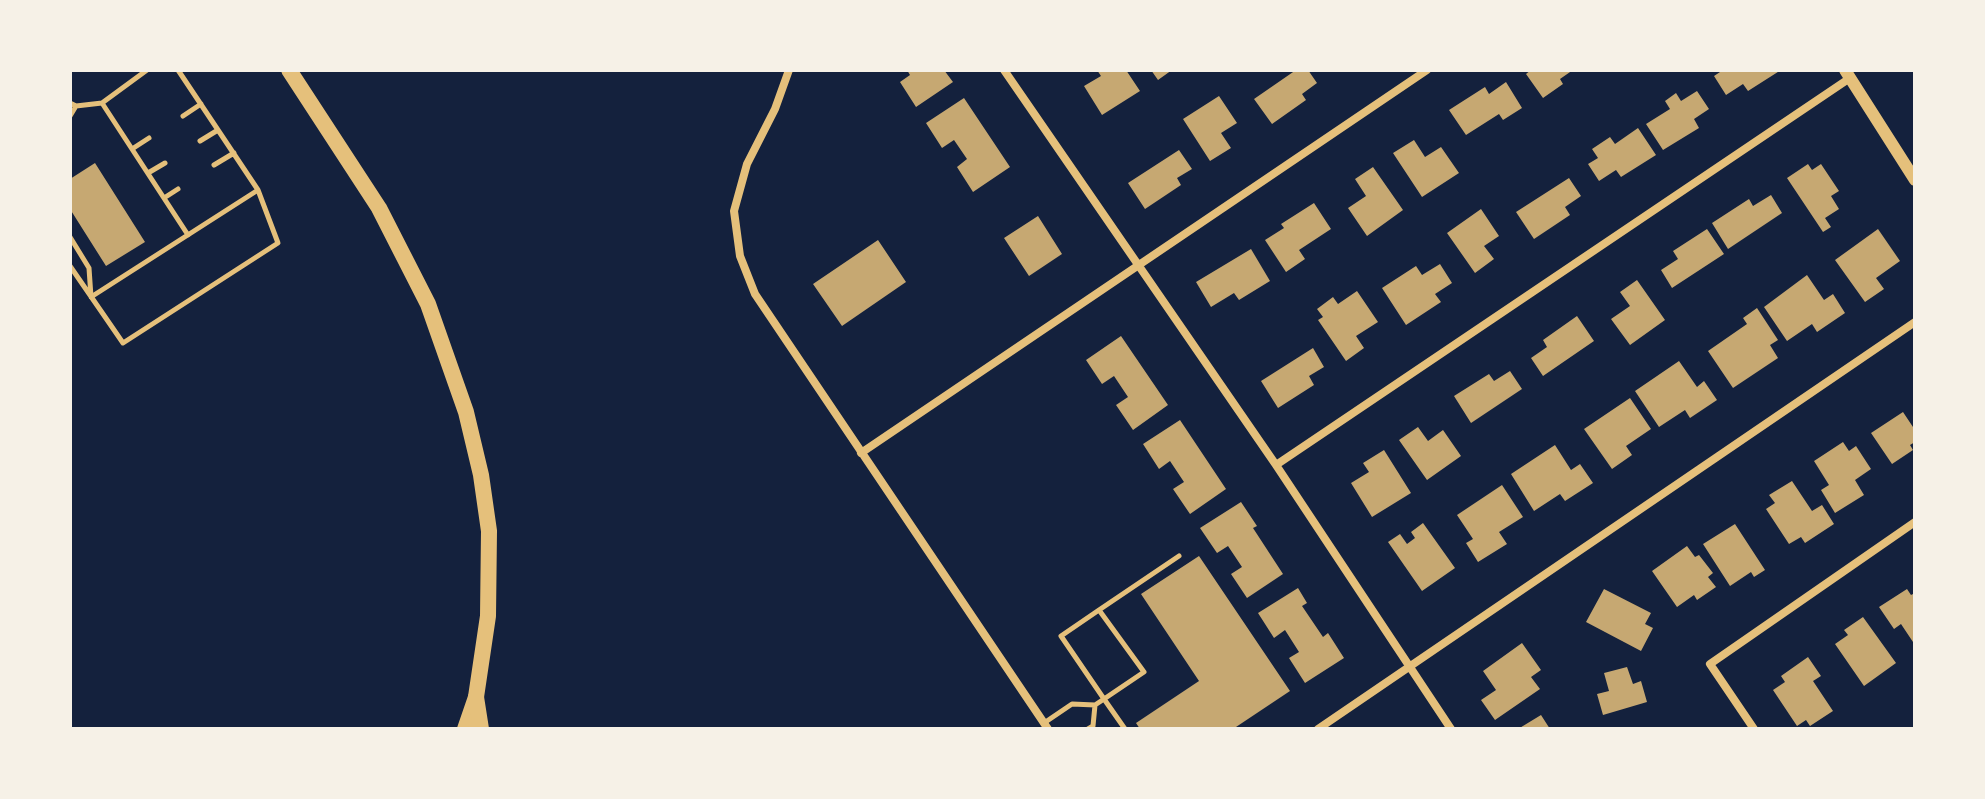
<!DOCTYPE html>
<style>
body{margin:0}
#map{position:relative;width:1985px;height:799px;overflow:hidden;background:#14213d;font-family:"PT Sans Narrow",sans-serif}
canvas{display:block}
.frame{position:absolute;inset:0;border:72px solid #f6f1e7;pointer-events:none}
</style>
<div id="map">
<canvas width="1985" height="799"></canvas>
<div class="frame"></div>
</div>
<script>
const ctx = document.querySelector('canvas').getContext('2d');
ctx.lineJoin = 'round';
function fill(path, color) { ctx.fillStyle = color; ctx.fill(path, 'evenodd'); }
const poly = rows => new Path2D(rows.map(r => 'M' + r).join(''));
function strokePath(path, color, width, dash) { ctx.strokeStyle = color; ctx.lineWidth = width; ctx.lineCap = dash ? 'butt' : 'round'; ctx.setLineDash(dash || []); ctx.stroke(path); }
const building = poly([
 [907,70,944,70,953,82,916,107,900,82,910,75],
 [1097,70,1126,70,1140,91,1102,115,1084,86,1101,76],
 [1151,70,1172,70,1158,80],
 [1296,70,1308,70,1317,83,1302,94,1306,100,1272,124,1254,99],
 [1531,70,1573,70,1560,79,1563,84,1543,98,1526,74],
 [1723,70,1781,70,1748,91,1743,84,1726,95,1714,76],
 [1506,82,1522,108,1503,120,1499,114,1466,135,1449,110,1485,87,1489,94],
 [1697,91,1709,109,1694,119,1699,128,1663,150,1646,124,1670,109,1665,101,1676,93,1681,101],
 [1219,96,1237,123,1221,133,1231,148,1210,161,1183,119],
 [964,98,1010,167,973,192,957,167,967,159,954,140,942,148,926,123],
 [1638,128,1656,155,1621,177,1616,170,1599,181,1588,164,1598,158,1592,149,1610,137,1615,144],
 [1414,140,1425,157,1441,147,1459,173,1422,197,1393,153],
 [1179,150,1192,169,1177,178,1181,185,1145,209,1128,183],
 [95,163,145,242,106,266,70,209,70,179],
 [1808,164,1812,170,1821,164,1839,191,1831,196,1839,209,1825,218,1831,227,1823,232,1787,178],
 [1373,167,1403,210,1367,236,1348,208,1366,196,1355,179],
 [1569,178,1581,196,1565,207,1570,215,1534,239,1516,212],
 [1771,195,1782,213,1728,249,1712,223,1749,199,1753,206],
 [1314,203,1331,229,1299,250,1305,259,1286,272,1265,240,1284,228,1281,224],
 [1481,209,1499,236,1484,246,1494,259,1475,273,1447,233],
 [1038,216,1062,254,1029,276,1004,238],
 [1707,229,1724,254,1672,288,1661,270,1678,259,1673,251],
 [1878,229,1900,261,1876,278,1884,289,1865,302,1835,260],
 [878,240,906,282,842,326,813,284],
 [1251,249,1270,281,1239,300,1234,293,1211,307,1196,282],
 [1440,264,1452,283,1435,294,1441,302,1406,325,1382,288,1416,266,1422,275],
 [1807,275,1824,300,1833,294,1845,313,1817,332,1812,324,1787,341,1764,307],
 [1637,280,1665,320,1630,345,1611,319,1630,306,1620,292],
 [1357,291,1378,322,1356,336,1364,348,1346,361,1318,320,1323,317,1317,309,1333,297,1338,304],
 [1757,308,1778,340,1770,345,1778,358,1733,388,1708,351,1747,324,1743,318],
 [1577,316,1594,341,1543,376,1531,358,1547,347,1543,340],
 [1121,336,1168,405,1133,430,1116,405,1128,397,1114,376,1102,384,1086,360],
 [1313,348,1324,367,1309,376,1314,385,1278,408,1261,381],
 [1679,361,1697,387,1704,381,1717,400,1690,418,1685,410,1659,427,1635,391],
 [1510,371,1522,389,1471,423,1454,396,1489,374,1494,381],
 [1630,398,1651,429,1626,446,1632,455,1612,469,1584,429],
 [1903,412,1915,430,1915,442,1910,445,1913,450,1892,464,1871,433],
 [1180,420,1226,489,1190,514,1173,489,1184,482,1170,461,1159,469,1143,444],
 [1418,427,1428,441,1443,430,1461,456,1427,480,1399,440],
 [1843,442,1849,451,1856,446,1871,469,1855,480,1864,495,1835,513,1821,490,1829,485,1814,461],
 [1555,445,1571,470,1580,464,1593,483,1565,501,1560,494,1534,511,1511,474],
 [1384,450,1411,493,1372,517,1351,483,1369,472,1363,463],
 [1792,481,1812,511,1822,505,1834,524,1805,543,1801,537,1789,544,1766,509,1775,503,1769,495],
 [1502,485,1523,517,1499,532,1507,544,1478,562,1466,543,1473,539,1457,515],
 [1241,502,1257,526,1253,528,1283,574,1247,598,1231,574,1242,567,1228,546,1217,553,1200,528],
 [1423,523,1455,568,1422,591,1388,542,1400,534,1407,544,1415,538,1411,532],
 [1735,524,1765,570,1754,577,1751,572,1730,586,1703,544],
 [1687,546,1695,557,1699,555,1713,573,1708,577,1716,587,1697,600,1694,595,1677,607,1652,571],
 [1199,556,1290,691,1233,729,1140,729,1136,723,1199,681,1141,594],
 [1298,588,1307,603,1302,606,1323,637,1328,633,1344,658,1305,683,1289,658,1299,652,1285,630,1274,638,1258,613],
 [1604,589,1651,613,1645,624,1653,628,1641,651,1586,622],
 [1907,589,1911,595,1915,593,1915,645,1901,624,1894,629,1879,607],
 [1863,617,1896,663,1864,686,1835,644,1848,635,1844,630],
 [1522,643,1541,670,1531,677,1540,689,1495,720,1481,700,1496,690,1483,671],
 [1808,657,1821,676,1813,681,1833,711,1810,726,1806,720,1797,726,1773,690,1785,682,1781,676],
 [1627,667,1633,684,1641,681,1647,702,1603,715,1597,694,1609,691,1604,673],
 [1541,715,1550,729,1518,729]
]);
const service = poly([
 [70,103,76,106,102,103,147,70],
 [102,103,188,235],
 [70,116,76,106],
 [183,116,201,104],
 [200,141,218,130],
 [132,149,149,138],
 [214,165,234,153],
 [148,173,165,163],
 [164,198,178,189],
 [70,237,89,268,91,297,258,190],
 [70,266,123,343,278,243,258,190,178,70],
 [1099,610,1179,556],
 [1095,705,1104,699,1144,672,1099,610,1061,636,1104,699,1125,729],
 [1044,723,1072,704,1095,705,1093,726,1088,729]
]);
const minor = poly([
 [789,70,775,109,747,164,734,211,740,256,755,294,1048,729],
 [1004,70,1276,465,1451,729],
 [861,453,1427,70],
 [1276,465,1850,78],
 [1318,729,1915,322],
 [1754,729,1710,664,1915,522]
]);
const tertiary = poly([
 [1845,70,1915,180]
]);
const primary = poly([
 [289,70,379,208,428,304,466,412,481,475,489,531,488,616,476,697,465,729]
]);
const trunk = poly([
 [476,697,481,729]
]);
fill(building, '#c6a872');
strokePath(service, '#e5c07b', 5);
strokePath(minor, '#e5c07b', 8);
strokePath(tertiary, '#e5c07b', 12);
strokePath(primary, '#e5c07b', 16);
strokePath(trunk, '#e5c07b', 16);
</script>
